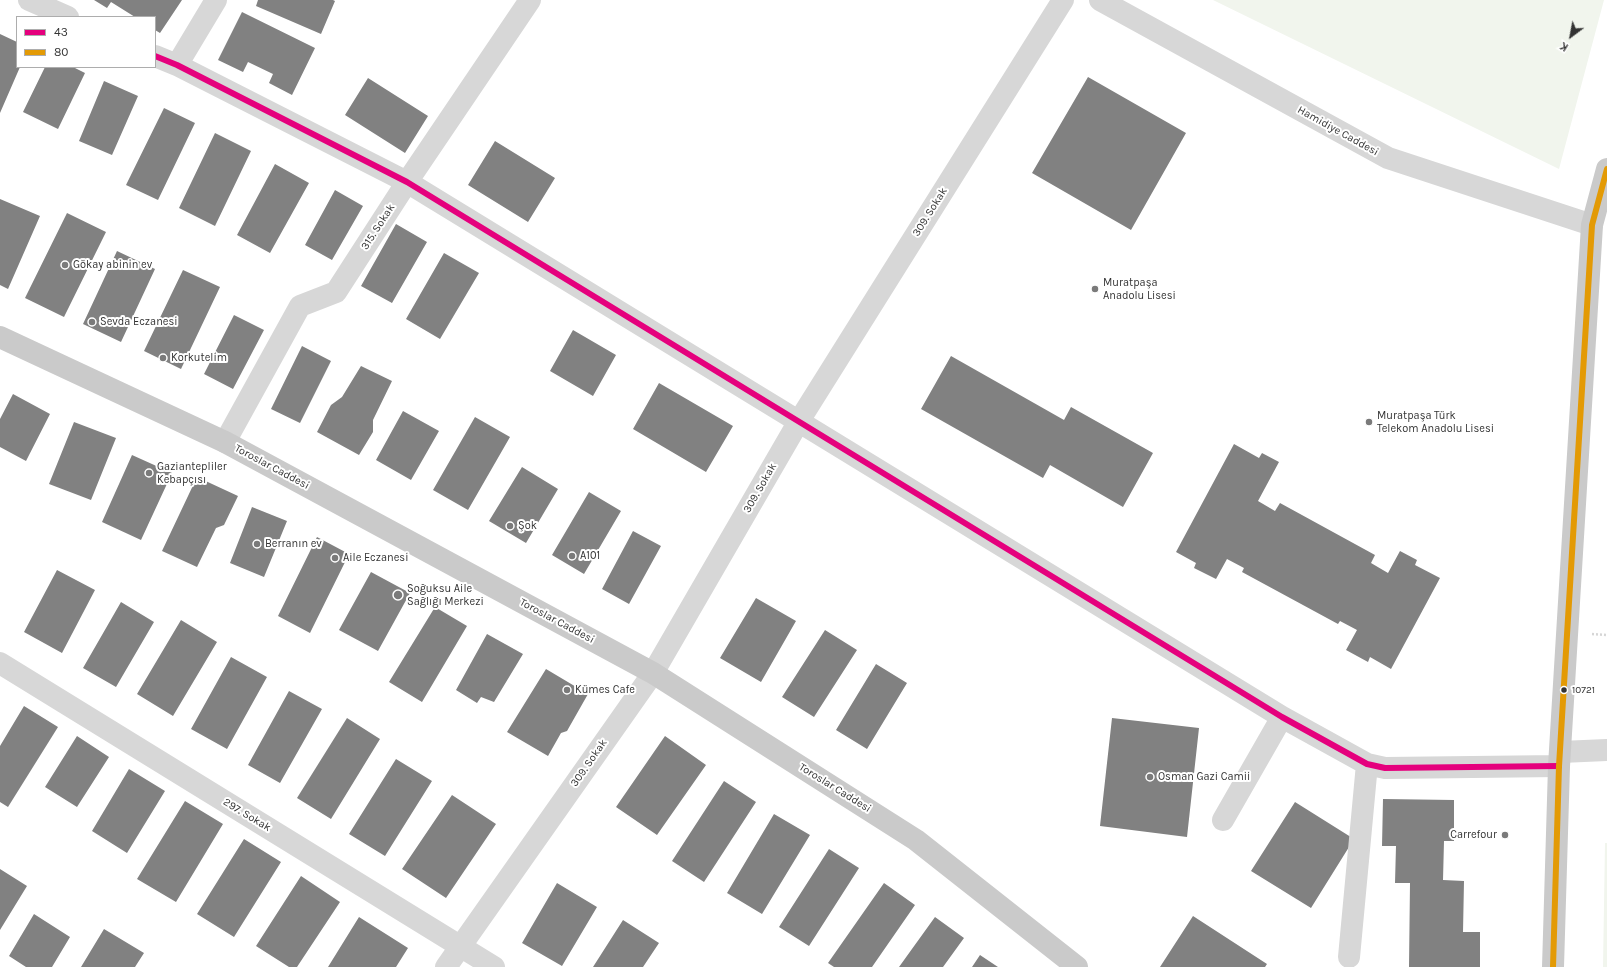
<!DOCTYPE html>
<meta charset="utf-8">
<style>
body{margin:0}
#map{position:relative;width:1607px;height:967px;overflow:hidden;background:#fff;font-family:Karla,sans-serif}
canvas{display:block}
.legend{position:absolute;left:16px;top:16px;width:140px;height:52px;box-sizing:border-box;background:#fff;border:1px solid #adadad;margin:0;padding:5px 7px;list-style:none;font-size:12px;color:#333}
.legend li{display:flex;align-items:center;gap:8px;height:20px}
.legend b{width:20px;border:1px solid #adadad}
.north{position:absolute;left:1551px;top:16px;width:40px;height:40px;-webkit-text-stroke:3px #fff;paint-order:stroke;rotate:212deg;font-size:11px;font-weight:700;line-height:16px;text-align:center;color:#333}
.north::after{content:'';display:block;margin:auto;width:14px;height:18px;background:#333;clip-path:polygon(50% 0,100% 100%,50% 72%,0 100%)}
</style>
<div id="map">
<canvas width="1607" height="967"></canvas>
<ul class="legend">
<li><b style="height:5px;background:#e5007d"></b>43</li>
<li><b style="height:5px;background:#e39a05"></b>80</li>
</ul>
<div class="north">K</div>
</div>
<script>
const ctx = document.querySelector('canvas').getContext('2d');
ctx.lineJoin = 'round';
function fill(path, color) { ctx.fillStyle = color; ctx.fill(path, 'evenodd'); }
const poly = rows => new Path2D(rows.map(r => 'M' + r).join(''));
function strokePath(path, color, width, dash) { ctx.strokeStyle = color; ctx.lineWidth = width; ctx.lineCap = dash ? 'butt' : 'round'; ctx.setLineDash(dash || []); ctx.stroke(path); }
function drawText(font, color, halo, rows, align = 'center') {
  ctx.font = font + ' Karla,sans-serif'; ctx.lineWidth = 4; ctx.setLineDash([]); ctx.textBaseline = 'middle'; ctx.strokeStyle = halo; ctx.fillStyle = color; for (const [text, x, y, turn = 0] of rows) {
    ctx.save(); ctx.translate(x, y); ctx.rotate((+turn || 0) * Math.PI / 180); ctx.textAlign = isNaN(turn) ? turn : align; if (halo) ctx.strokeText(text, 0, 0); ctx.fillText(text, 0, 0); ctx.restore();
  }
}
const green = poly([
 [1213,0,1604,0,1559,169],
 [1605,843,1607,843,1607,967,1603,967]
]);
const building = poly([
 [94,0,182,0,160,33,155,30,155,17,135,17,111,2,107,8],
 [258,0,333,0,335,1,321,34,256,6],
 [242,12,315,48,292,95,269,83,273,74,248,62,243,72,218,60],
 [0,34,17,42,17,67,20,67,0,113],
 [45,67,73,67,85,73,58,129,23,112],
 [1088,77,1186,133,1131,230,1032,173],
 [368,78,428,116,405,153,345,115],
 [104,81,138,96,112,155,79,141],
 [164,108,195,123,158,200,126,185],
 [215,133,251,151,215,226,179,208],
 [495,141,555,178,528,222,468,185],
 [275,164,309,183,270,253,237,235],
 [335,190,363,206,332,260,305,245],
 [0,199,40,216,8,289,0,285],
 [67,213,106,232,64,317,25,298],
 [396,224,427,242,392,303,361,286],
 [117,251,155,269,121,342,83,324],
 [444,253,479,273,440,339,406,319],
 [183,270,220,287,181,369,144,351],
 [234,315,264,330,233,389,204,374],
 [573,330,616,355,593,396,550,371],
 [302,346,331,361,300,423,271,409],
 [951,356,1064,420,1071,407,1153,453,1123,507,1050,465,1043,478,921,409],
 [361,366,392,381,373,420,373,432,359,455,317,432,331,405,342,397],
 [659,383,733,426,706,472,633,429],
 [13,394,50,414,26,461,0,447,0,419],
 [403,411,439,431,411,480,376,460],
 [475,417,510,437,468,510,433,490],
 [74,422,116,438,91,500,49,484],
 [1234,444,1259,458,1262,453,1279,462,1258,501,1275,511,1280,503,1375,555,1371,563,1388,573,1400,551,1417,560,1415,565,1440,578,1391,669,1370,657,1368,662,1346,650,1357,630,1340,621,1338,624,1242,572,1244,568,1227,559,1216,579,1194,568,1196,563,1176,552],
 [132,455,172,473,141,540,102,522],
 [522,467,558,489,526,543,489,521],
 [197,477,238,496,224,525,216,528,197,567,162,551],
 [589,492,621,511,584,574,552,555],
 [252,507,287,521,264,577,230,563],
 [633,531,661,546,629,604,602,589],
 [317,537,349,554,310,633,278,616],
 [57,570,95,590,62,653,24,632],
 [371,572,410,593,378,651,339,630],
 [756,598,796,621,761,682,720,658],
 [121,602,154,622,116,687,83,668],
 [435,607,467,626,422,702,389,682],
 [181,620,217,642,173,716,137,694],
 [825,630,857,650,814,717,782,697],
 [487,634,523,654,494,702,481,697,477,703,456,690],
 [231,657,267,677,227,749,191,729],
 [876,664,907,683,867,749,836,730],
 [546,669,588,694,567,731,561,733,548,756,507,732],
 [289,691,322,709,280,783,248,765],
 [24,706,58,727,8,807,0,802,0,746],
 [347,718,380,739,331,819,297,798],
 [1112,718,1199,728,1187,837,1100,826],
 [77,736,109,757,77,807,45,787],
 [665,736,706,765,657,835,616,807],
 [396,759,432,781,385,856,349,834],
 [129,769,165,791,127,853,92,831],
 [724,781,756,802,704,882,672,861],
 [452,795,496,824,446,898,402,869],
 [1383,799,1454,800,1454,841,1444,841,1443,880,1464,881,1463,932,1480,932,1480,967,1409,967,1410,883,1395,883,1396,846,1382,846],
 [185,801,223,824,176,902,137,879],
 [1295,802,1354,839,1311,908,1251,871],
 [774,814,810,835,762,914,727,893],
 [244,839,281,862,234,937,197,914],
 [829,849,859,868,809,946,779,927],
 [0,869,27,886,0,930],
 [301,876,340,902,297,967,289,967,256,946],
 [557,883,597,907,562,966,522,943],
 [884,883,915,905,872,967,834,967,828,963],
 [34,914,70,937,52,967,26,967,9,956],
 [1193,916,1267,964,1265,967,1160,967],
 [359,917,408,948,396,967,328,967],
 [935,917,964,938,943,967,899,967],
 [623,920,659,943,643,967,593,967],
 [104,929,144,953,135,967,81,967],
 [980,955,998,967,972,967]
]);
const path = poly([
 [1592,634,1607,635]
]);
const minor = poly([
 [29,0,68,17],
 [1100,0,1388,158,1592,225],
 [155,56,177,65,407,182,1282,717,1367,764,1385,768,1559,766],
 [177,65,216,0],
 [225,442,300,306,336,292,407,182,530,0],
 [0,663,494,967],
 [1561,752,1607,750],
 [1223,820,1282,717],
 [1349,957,1367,764],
 [446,967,653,673,799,421,1063,0]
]);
const major = poly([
 [0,337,225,442,653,673,916,840,1077,967],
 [1553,967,1559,766,1592,225,1607,169]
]);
const bus1 = poly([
 [155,56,177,65,407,182,1282,717,1367,764,1385,768,1559,766]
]);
const bus2 = poly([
 [1553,967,1559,766,1592,225,1607,169]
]);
const markers = [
 [65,265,4,"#7a7a7a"],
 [1095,289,4,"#7a7a7a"],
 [92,322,4,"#7a7a7a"],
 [163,358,4,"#7a7a7a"],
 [1369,422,4,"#7a7a7a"],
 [149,473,4,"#7a7a7a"],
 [510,526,4,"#7a7a7a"],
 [257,544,4,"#7a7a7a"],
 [572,556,4,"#7a7a7a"],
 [335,558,4,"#7a7a7a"],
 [398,595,5,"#7a7a7a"],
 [567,690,4,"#7a7a7a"],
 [1564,690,3.5,"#333"],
 [1150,777,4,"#7a7a7a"],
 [1505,835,4,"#7a7a7a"]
];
const busNames = [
 ["10721",1572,690]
];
const streetNames = [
 ["Hamidiye Caddesi",1338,131,29],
 ["309. Sokak",930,212,-58],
 ["315. Sokak",378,227,-57],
 ["Toroslar Caddesi",272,467,28],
 ["309. Sokak",760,488,-60],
 ["Toroslar Caddesi",557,621,28],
 ["309. Sokak",589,763,-55],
 ["Toroslar Caddesi",835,788,32],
 ["297. Sokak",247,815,31]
];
const poiNames = [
 ["Gökay abinin ev",73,265],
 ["Muratpaşa",1103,283],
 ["Anadolu Lisesi",1103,296],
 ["Sevda Eczanesi",100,322],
 ["Korkutelim",171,358],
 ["Muratpaşa Türk",1377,416],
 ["Telekom Anadolu Lisesi",1377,429],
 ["Gaziantepliler",157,467],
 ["Kebapçısı",157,480],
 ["Şok",518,526],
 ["Berranın ev",265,544],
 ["A101",580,556],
 ["Aile Eczanesi",343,558],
 ["Soğuksu Aile",407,589],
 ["Sağlığı Merkezi",407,602],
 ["Kümes Cafe",575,690],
 ["Osman Gazi Camii",1158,777],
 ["Carrefour",1497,835,"right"]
];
fill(green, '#f1f5ed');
fill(building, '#818181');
strokePath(path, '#d6d6d6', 2.5, [2, 2]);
strokePath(minor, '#d7d7d7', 22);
strokePath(major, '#cacaca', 22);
strokePath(bus1, '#e5007d', 6);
strokePath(bus2, '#e39a05', 6);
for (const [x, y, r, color] of markers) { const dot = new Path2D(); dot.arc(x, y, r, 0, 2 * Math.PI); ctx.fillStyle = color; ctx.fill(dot); strokePath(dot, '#fff', 1.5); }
drawText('10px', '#333', '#fff', busNames, 'left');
drawText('11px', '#333', '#fff', streetNames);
drawText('11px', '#333', '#fff', poiNames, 'left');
</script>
